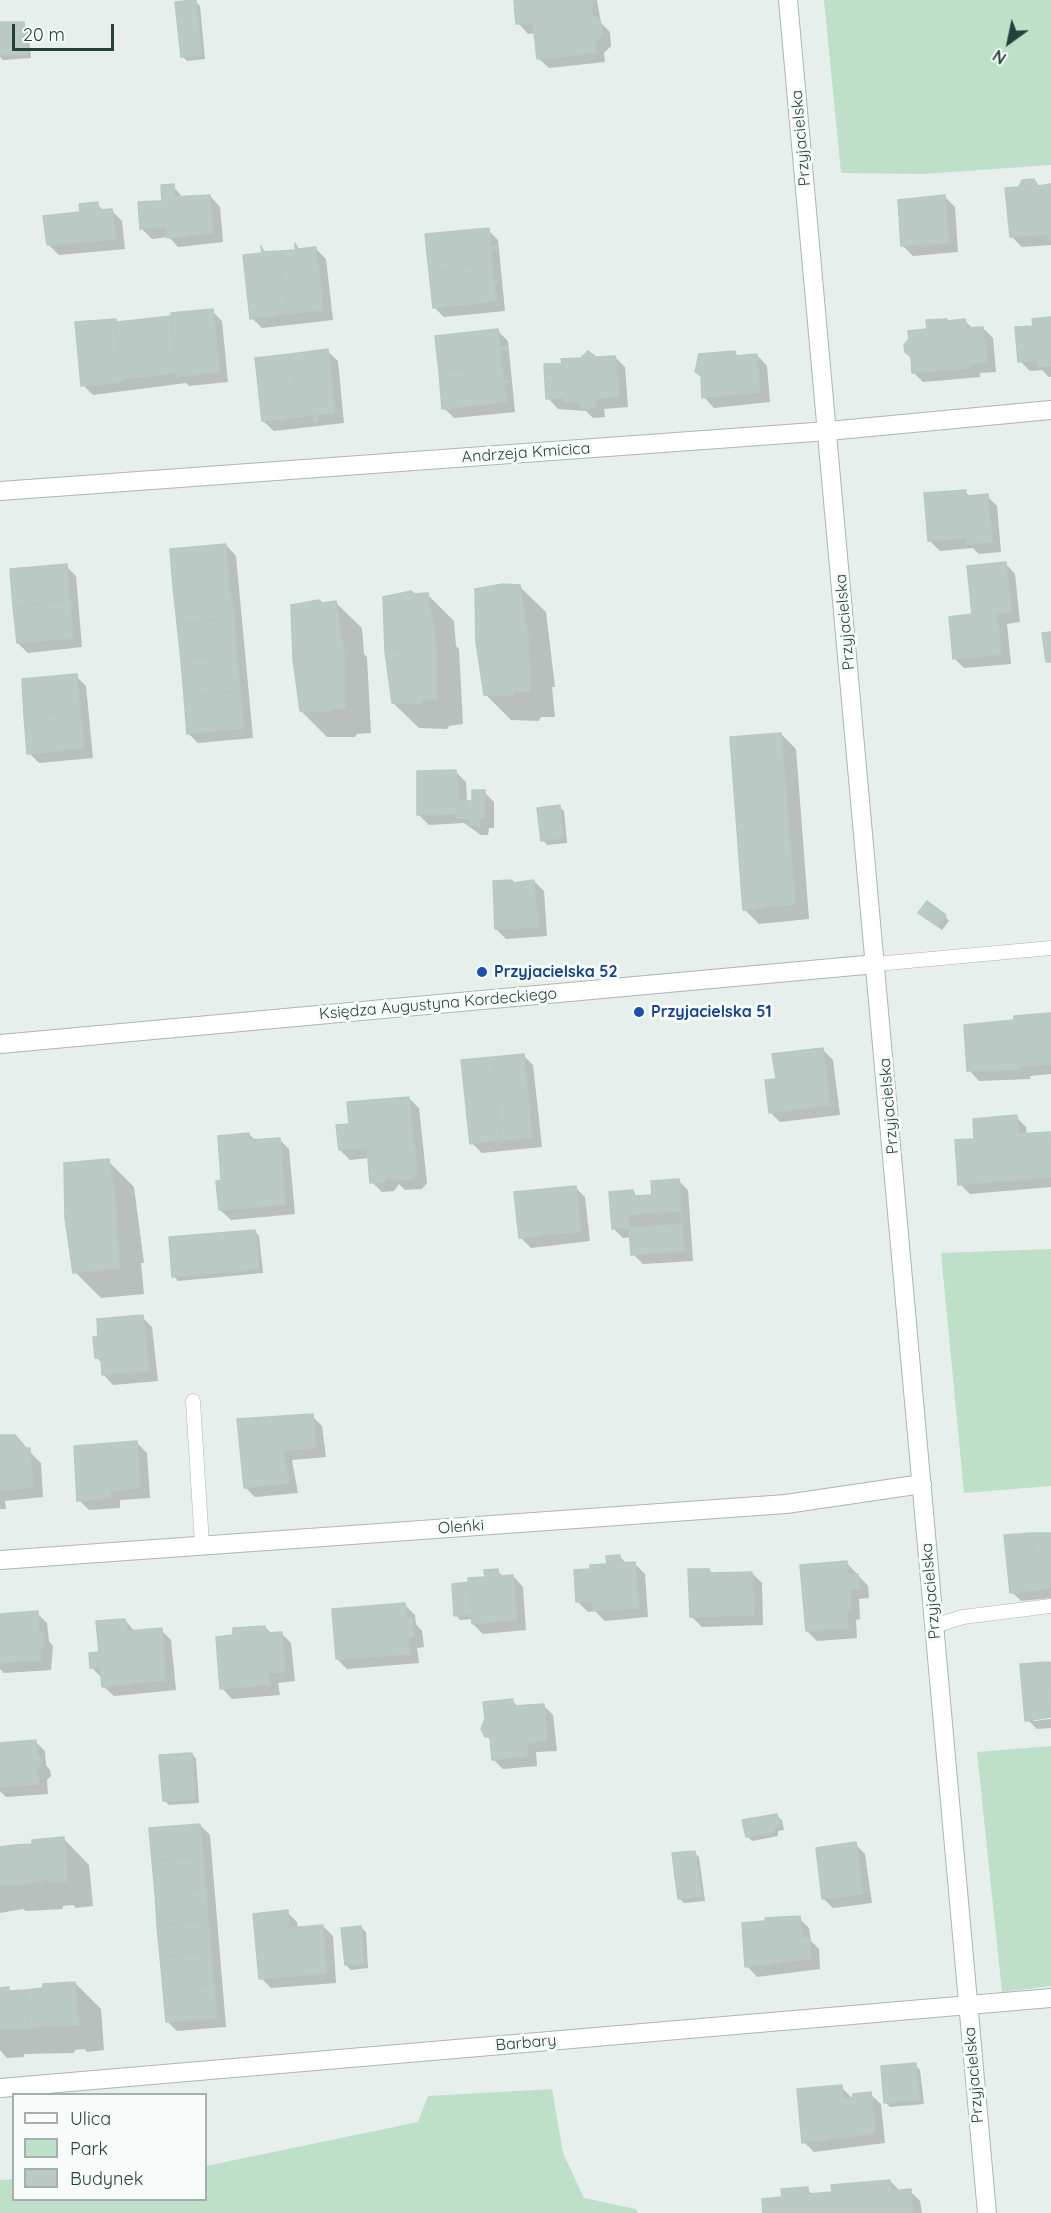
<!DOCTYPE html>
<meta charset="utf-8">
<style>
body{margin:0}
#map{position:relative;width:1051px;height:2213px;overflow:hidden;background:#e6efeb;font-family:Quicksand,sans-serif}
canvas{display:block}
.legend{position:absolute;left:12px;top:2093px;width:195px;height:108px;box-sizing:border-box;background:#f7fbf9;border:2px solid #a3b1ad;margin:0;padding:8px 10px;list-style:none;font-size:18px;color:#24423a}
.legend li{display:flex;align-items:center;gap:12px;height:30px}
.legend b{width:30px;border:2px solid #a3b1ad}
.north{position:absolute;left:979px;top:12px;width:60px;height:60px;-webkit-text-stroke:4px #f7fbf9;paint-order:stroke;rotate:213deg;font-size:16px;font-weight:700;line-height:24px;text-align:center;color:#24423a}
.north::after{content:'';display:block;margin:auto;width:21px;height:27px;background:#24423a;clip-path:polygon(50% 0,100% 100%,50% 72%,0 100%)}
.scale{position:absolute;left:12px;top:24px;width:102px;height:27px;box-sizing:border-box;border:3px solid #24423a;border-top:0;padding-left:8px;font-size:18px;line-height:21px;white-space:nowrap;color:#24423a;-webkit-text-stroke:4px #f7fbf9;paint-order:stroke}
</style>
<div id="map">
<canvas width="1051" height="2213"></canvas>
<ul class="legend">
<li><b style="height:8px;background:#fff"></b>Ulica</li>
<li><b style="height:16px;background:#bfe0c8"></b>Park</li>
<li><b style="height:16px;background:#bbcac4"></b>Budynek</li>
</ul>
<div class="north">N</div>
<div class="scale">20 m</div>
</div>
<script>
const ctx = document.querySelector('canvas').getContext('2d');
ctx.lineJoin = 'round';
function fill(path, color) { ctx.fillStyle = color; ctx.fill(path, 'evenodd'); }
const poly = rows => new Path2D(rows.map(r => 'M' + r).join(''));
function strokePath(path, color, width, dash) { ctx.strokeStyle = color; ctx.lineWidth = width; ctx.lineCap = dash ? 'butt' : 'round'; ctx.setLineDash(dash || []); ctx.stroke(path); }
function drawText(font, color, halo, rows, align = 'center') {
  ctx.font = font + ' Quicksand,sans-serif'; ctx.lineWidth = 6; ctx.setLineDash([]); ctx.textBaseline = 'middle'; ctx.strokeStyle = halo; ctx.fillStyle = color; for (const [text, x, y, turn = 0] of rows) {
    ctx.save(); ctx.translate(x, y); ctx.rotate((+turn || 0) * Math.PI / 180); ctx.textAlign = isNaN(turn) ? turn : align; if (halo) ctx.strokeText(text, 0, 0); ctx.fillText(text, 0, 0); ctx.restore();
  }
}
const green = poly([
 [824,0,1051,0,1051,165,923,174,841,173],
 [1051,1249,1051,1486,964,1493,941,1253],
 [1051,1746,1051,1986,1002,1992,977,1752],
 [552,2089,563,2153,584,2198,636,2209,638,2213,0,2213,0,2180,13,2179,14,2200,206,2200,206,2166,418,2122,428,2096]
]);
const shadow = poly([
 [515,0,597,0,601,23,610,32,611,46,604,53,605,62,549,68,538,58,536,33,528,34,518,23],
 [195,1,200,6,205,59,187,61,182,56],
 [0,24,23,24,28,29,31,58,3,60,0,57],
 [1034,181,1040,187,1051,186,1051,245,1022,247,1012,237,1020,188],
 [173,186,183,198,210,196,220,207,223,242,178,247,169,237,152,239,142,229],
 [945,197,955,207,958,252,913,256,903,246],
 [97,204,104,211,112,211,122,221,125,249,59,255,49,245,81,214],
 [488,230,498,240,505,311,444,317,434,307],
 [316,249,326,259,333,320,262,328,252,318],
 [212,311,222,321,228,382,189,386,186,383,93,395,83,385,116,320,118,323],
 [1051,319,1051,377,1049,377,1042,370,1030,371,1020,361,1034,328],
 [965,321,973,329,983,328,993,338,996,372,980,373,980,377,923,382,913,372,929,330],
 [498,331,508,341,515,412,454,418,444,408],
 [327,351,338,361,344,423,274,431,263,421],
 [734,353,738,357,757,355,767,366,770,402,714,408,704,397],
 [615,357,625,367,628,407,604,409,605,417,593,418,586,411,558,409,548,398,563,365],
 [965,492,971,497,987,496,997,506,1001,552,979,554,973,548,940,551,930,541],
 [226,545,236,556,253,738,198,743,188,733],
 [1005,563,1015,574,1020,622,1007,624,1011,664,964,668,954,658,974,616],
 [66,566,76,576,82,647,28,653,18,643],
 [520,587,546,612,555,687,552,687,555,717,541,717,539,721,511,720,485,694,483,670,479,666,476,591],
 [428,595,454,621,456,646,459,649,463,724,449,726,447,729,419,728,393,703,391,678,388,674,384,599],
 [336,603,362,628,364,654,367,657,371,733,357,734,355,737,327,737,301,711,292,636,322,604],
 [76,676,86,686,93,758,39,763,29,753],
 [781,734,796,749,809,919,759,924,744,909],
 [456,772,466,782,467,803,474,803,484,792,494,802,494,828,489,828,488,835,481,835,464,823,429,825,419,815],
 [559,807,564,811,567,843,547,845,543,840],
 [512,881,514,884,534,881,544,891,547,936,506,939,496,929],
 [945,916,949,921,942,930,925,917],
 [1051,1014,1051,1074,1030,1076,1031,1079,979,1081,969,1070,1016,1021],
 [823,1050,833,1060,840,1115,780,1122,770,1112,778,1080],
 [523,1055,533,1065,542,1147,482,1153,472,1143],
 [409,1098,419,1108,427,1183,422,1189,405,1190,399,1184,394,1191,382,1192,372,1182,369,1158,350,1160,340,1150,351,1125],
 [1016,1117,1026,1127,1027,1135,1051,1135,1051,1187,970,1194,960,1184,976,1140],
 [249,1134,256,1141,279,1139,289,1149,295,1214,231,1220,220,1210,223,1182],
 [108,1161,134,1187,144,1263,141,1263,144,1294,101,1298,75,1272],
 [678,1180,688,1190,693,1261,643,1264,633,1254,631,1237,623,1238,613,1228,633,1192,638,1198,653,1196],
 [575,1187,585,1197,590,1241,531,1248,521,1238],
 [255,1231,259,1236,263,1273,178,1281,174,1276],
 [142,1317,152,1327,158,1381,113,1385,103,1374,102,1363,97,1358],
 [312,1416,322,1426,326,1457,292,1460,298,1493,255,1497,245,1487],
 [0,1437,30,1452,41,1463,43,1497,5,1501,6,1509,0,1509],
 [137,1443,147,1453,150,1498,120,1500,120,1508,89,1510,79,1500],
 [1051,1534,1051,1598,1021,1601,1011,1591],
 [619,1556,627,1564,635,1564,645,1574,648,1617,605,1621,595,1611,588,1612,578,1602,592,1570,608,1565],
 [846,1562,868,1586,869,1598,859,1599,860,1619,856,1620,857,1638,817,1641,807,1631],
 [709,1570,713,1574,752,1573,762,1583,763,1625,702,1627,692,1617],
 [497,1571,504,1577,513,1576,523,1587,526,1630,483,1634,473,1624,473,1619,460,1620,456,1615,453,1585,487,1578],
 [405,1605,415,1615,416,1624,422,1631,424,1647,417,1648,419,1663,347,1669,337,1659],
 [37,1613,47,1623,49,1641,53,1646,51,1670,4,1673,0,1669,0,1616],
 [125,1620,135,1632,161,1630,171,1640,176,1690,114,1696,103,1686,102,1678,92,1668],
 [265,1627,272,1634,281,1633,291,1643,295,1681,278,1683,280,1695,232,1699,222,1688,235,1637],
 [1051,1664,1051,1716,1034,1718,1034,1721,1051,1719,1051,1728,1037,1729,1027,1719,1022,1667],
 [512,1701,519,1707,543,1705,553,1715,557,1751,536,1752,537,1766,503,1769,493,1759,492,1741,486,1736],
 [35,1741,45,1751,46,1765,50,1770,51,1776,47,1780,48,1794,6,1797,0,1791,0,1744],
 [192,1754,196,1759,199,1803,169,1805,164,1800],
 [777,1816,782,1820,784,1830,778,1831,778,1836,752,1841,747,1836],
 [200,1825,210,1835,226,2027,177,2031,167,2021],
 [64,1839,89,1865,93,1906,76,1908,73,1905,63,1906,63,1909,26,1911,23,1909,0,1913,0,1847,34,1846],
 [855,1844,865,1854,872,1903,833,1908,823,1898],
 [694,1853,699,1857,705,1901,684,1903,679,1898],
 [287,1912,297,1922,298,1928,323,1926,333,1936,336,1983,271,1988,261,1978],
 [799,1918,809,1928,811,1941,819,1949,820,1969,757,1977,747,1966],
 [361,1927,366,1932,368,1968,351,1970,346,1965],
 [75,1983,101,2009,104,2050,87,2052,85,2049,75,2050,74,2053,24,2054,24,2057,7,2058,0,2050,0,1989,8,1989,12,1993],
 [915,2065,920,2070,924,2104,890,2107,885,2102],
 [841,2087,854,2100,870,2094,881,2104,885,2143,814,2152,804,2142],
 [890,2181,900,2191,910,2191,920,2201,922,2213,764,2213,783,2198,807,2189,813,2195,833,2194]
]);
const building = poly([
 [196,0,201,55,181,57,175,2,196,0],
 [514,0,591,0,592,14,600,20,602,35,595,43,596,53,537,59,533,23,516,24,514,0],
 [0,22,24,22,27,54,0,55,0,22],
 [1034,179,1038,186,1051,184,1051,241,1048,241,1048,234,1010,237,1005,188,1019,187,1022,180,1034,179],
 [174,184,174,197,210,195,213,233,167,238,166,227,140,229,138,202,162,201,161,185,174,184],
 [945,195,949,243,901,246,898,200,945,195],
 [98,202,98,210,112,209,116,239,47,245,43,216,80,212,79,204,98,202],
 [489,228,491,247,496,246,497,249,491,249,492,264,429,271,425,234,489,228],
 [295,243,298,249,316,247,323,310,287,314,280,251,295,250,295,243],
 [261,246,264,252,280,251,287,314,250,319,243,255,262,253,261,246],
 [492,264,494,280,500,282,494,282,496,301,433,308,429,271,492,264],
 [213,309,219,372,177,377,171,313,213,309],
 [172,316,177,373,122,379,117,322,172,316],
 [1051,317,1051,366,1038,367,1036,360,1018,362,1015,327,1033,326,1032,319,1051,317],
 [116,319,122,382,81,386,75,322,116,319],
 [947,319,947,321,965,319,967,328,983,327,987,362,970,364,970,368,912,373,911,357,905,352,904,345,909,339,908,331,927,329,926,320,947,319],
 [498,329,500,348,506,347,507,350,501,350,502,366,439,372,435,336,498,329],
 [328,349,335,413,316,415,317,421,314,422,314,415,298,417,291,354,328,349],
 [588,351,596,357,615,356,619,397,595,399,596,407,581,409,580,401,564,402,564,398,546,399,544,364,562,364,561,359,581,358,588,351],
 [735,351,736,356,757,354,760,392,702,398,701,376,695,372,699,354,735,351],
 [291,354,298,417,283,419,283,425,280,419,262,421,255,358,291,354],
 [502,366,504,382,510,381,504,384,506,402,442,409,439,372,502,366],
 [966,490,966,496,988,494,992,542,967,544,966,538,928,541,924,493,966,490],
 [226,544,229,582,173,587,170,549,226,544],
 [1006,562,1011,612,997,614,1001,654,953,659,949,617,972,614,967,566,1006,562],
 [67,564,70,601,13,606,10,569,67,564],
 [229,582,234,618,177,623,173,587,229,582],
 [503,584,520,585,528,638,476,642,475,589,503,584],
 [411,591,415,594,428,593,436,646,385,651,383,597,411,591],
 [319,600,322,603,336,601,344,654,293,659,291,605,319,600],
 [70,601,73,638,17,643,13,606,70,601],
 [234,618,237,655,181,660,177,623,234,618],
 [1051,632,1051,662,1046,662,1042,633,1051,632],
 [528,638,530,691,515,692,513,696,484,695,476,642,528,638],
 [436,646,437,699,423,700,421,704,392,703,385,651,436,646],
 [344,654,345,708,332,709,329,712,300,711,293,659,344,654],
 [237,655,240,691,184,696,181,660,237,655],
 [77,674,80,712,24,716,22,679,77,674],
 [240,691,244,728,187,734,184,696,240,691],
 [80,712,84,748,27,754,24,716,80,712],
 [781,733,795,904,743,910,730,737,781,733],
 [456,770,458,801,472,801,472,790,485,790,484,818,479,818,479,826,469,825,469,819,457,818,457,814,417,815,417,771,456,770],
 [560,805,563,838,541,841,537,808,560,805],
 [512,880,513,883,534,880,538,927,495,929,493,881,512,880],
 [927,901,946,915,937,926,918,913,927,901],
 [1051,1013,1051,1064,1021,1067,1021,1070,967,1071,964,1025,1014,1020,1014,1016,1051,1013],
 [823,1048,830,1105,769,1113,765,1080,776,1079,772,1054,823,1048],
 [524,1054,532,1138,501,1140,493,1057,524,1054],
 [493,1057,501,1140,470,1144,461,1060,493,1057],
 [409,1097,417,1173,412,1179,394,1180,388,1176,384,1182,370,1183,367,1148,339,1150,336,1125,349,1124,347,1102,409,1097],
 [1017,1115,1019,1134,1050,1132,1051,1177,958,1185,955,1140,974,1139,973,1119,1017,1115],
 [249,1133,250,1140,280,1138,285,1205,219,1210,216,1181,221,1180,218,1136,249,1133],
 [109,1159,117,1213,65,1218,64,1163,109,1159],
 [679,1179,682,1224,612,1229,609,1192,633,1190,635,1196,652,1195,651,1181,679,1179],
 [576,1186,581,1231,519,1238,514,1192,576,1186],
 [681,1211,684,1251,631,1255,628,1215,681,1211],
 [117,1213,119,1268,73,1273,65,1218,117,1213],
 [255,1230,259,1269,172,1277,169,1237,255,1230],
 [143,1315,149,1371,102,1375,101,1358,95,1358,93,1337,98,1337,97,1319,143,1315],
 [313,1414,316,1447,283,1451,289,1483,244,1488,237,1419,313,1414],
 [0,1435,15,1435,26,1448,30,1448,33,1487,0,1491,0,1435],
 [137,1441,140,1488,110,1491,111,1498,77,1501,74,1446,137,1441],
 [1033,1533,1051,1533,1051,1587,1038,1590,1033,1533],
 [1033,1533,1038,1590,1010,1593,1004,1535,1033,1533],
 [620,1555,620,1563,635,1562,639,1608,593,1611,592,1601,576,1602,574,1570,590,1569,590,1565,607,1564,606,1556,620,1555],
 [847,1561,848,1575,858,1574,860,1589,850,1589,851,1609,847,1610,848,1628,806,1631,800,1565,847,1561],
 [498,1569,499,1576,513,1575,517,1620,472,1624,468,1578,485,1577,484,1570,498,1569],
 [688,1569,709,1569,710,1573,752,1572,754,1615,690,1617,688,1569],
 [468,1582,471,1614,454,1616,452,1584,468,1582],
 [405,1603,407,1619,413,1619,414,1637,408,1638,410,1654,336,1659,332,1609,405,1603],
 [38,1611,39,1631,43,1634,44,1645,40,1649,41,1660,0,1663,0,1614,38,1611],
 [125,1619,127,1631,162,1628,166,1680,102,1687,100,1667,90,1668,89,1653,99,1652,96,1621,125,1619],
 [265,1626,266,1633,282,1632,285,1672,269,1673,270,1685,220,1689,216,1637,233,1635,233,1628,265,1626],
 [1048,1662,1051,1717,1025,1721,1020,1664,1048,1662],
 [1048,1662,1051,1663,1051,1690,1048,1662],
 [513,1699,513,1706,544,1704,547,1741,527,1743,528,1756,492,1760,490,1736,485,1737,481,1729,485,1719,483,1702,513,1699],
 [36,1740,37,1755,41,1758,41,1766,37,1769,39,1784,0,1787,0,1743,36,1740],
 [192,1753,195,1799,163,1801,159,1755,192,1753],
 [777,1814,780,1825,774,1827,774,1832,746,1837,742,1820,777,1814],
 [200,1824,203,1857,152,1861,149,1828,200,1824],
 [64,1837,67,1881,49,1882,49,1879,18,1885,15,1845,32,1844,32,1840,64,1837],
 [856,1842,863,1894,822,1899,816,1848,856,1842],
 [15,1845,18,1885,0,1886,0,1847,15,1845],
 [695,1851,701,1896,678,1899,672,1853,695,1851],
 [203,1857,206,1889,155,1893,152,1861,203,1857],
 [206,1889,208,1921,157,1925,155,1893,206,1889],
 [288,1910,289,1928,323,1925,327,1973,259,1979,253,1914,288,1910],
 [800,1916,802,1937,809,1938,811,1959,745,1967,742,1923,765,1921,765,1918,800,1916],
 [208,1921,211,1953,160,1957,157,1925,208,1921],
 [361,1926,364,1964,345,1965,341,1928,361,1926],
 [211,1953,214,1985,163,1989,160,1957,211,1953],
 [75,1982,79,2025,60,2026,60,2024,29,2029,26,1990,43,1988,43,1984,75,1982],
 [214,1985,217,2018,166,2022,163,1989,214,1985],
 [9,1987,9,1991,26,1990,29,2029,0,2029,0,1988,9,1987],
 [916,2063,920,2100,884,2103,881,2066,916,2063],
 [842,2085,843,2099,853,2098,853,2094,871,2092,875,2133,802,2143,797,2089,842,2085],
 [890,2180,891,2191,911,2189,913,2213,763,2213,762,2199,782,2197,781,2189,808,2187,808,2194,832,2192,831,2185,890,2180]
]);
const service = poly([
 [876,964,1051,948],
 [193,1401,202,1545],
 [934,1626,963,1617,1051,1606]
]);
const minor = poly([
 [0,491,828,431,1051,410],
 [0,1560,786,1504,922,1484],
 [0,2088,1051,1998]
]);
const tertiary = poly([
 [788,0,987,2213],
 [0,1044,876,964]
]);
const markers = [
 [482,972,6,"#1a4fb4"],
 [639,1012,6,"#1a4fb4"]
];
const streetNames = [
 ["Przyjacielska",801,138,-95],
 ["Andrzeja Kmicica",526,453,-4],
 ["Przyjacielska",845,622,-95],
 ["Księdza Augustyna Kordeckiego",438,1004,-5],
 ["Przyjacielska",889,1106,-95],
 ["Oleńki",461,1527,-4],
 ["Przyjacielska",931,1591,-95],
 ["Barbary",526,2043,-5],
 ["Przyjacielska",974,2075,-95]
];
const transitNames = [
 ["Przyjacielska 52",494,972],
 ["Przyjacielska 51",651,1012]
];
fill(green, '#bfe0c8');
fill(shadow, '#0003');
fill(building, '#bbcac4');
strokePath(building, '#b8c9c2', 1.5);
strokePath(service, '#a8b8b2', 15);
strokePath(minor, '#a8b8b2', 20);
strokePath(tertiary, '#a8b8b2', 20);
strokePath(service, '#fff', 14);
strokePath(minor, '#fff', 18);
strokePath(tertiary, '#fff', 18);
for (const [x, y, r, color] of markers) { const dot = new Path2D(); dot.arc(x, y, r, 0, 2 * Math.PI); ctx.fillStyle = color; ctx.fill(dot); strokePath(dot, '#f7fbf9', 2); }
drawText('16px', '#24423a', '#f7fbf9', streetNames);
drawText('bold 16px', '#164399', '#f7fbf9', transitNames, 'left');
</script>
